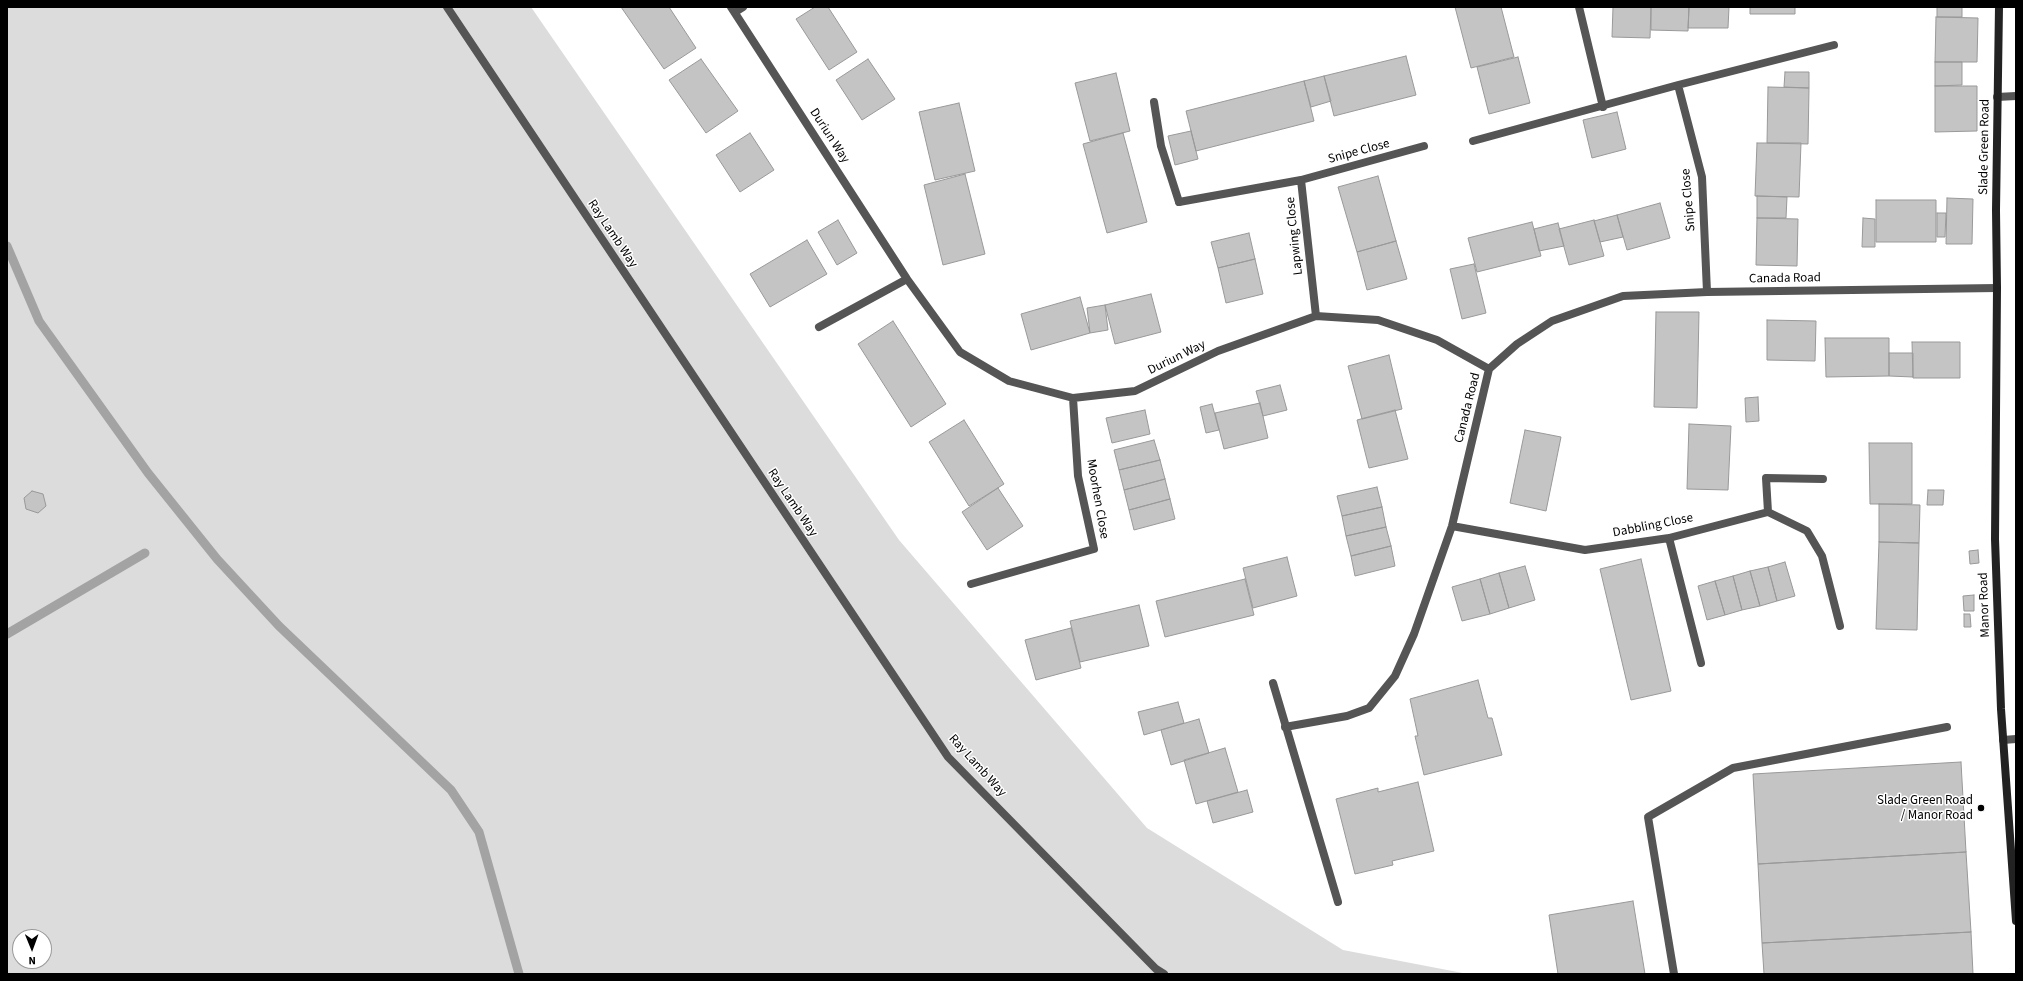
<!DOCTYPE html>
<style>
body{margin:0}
#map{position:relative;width:2023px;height:981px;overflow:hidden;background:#fff;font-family:"Source Sans 3",sans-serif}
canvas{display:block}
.frame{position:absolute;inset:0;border:8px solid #000;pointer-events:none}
.north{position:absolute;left:12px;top:929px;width:40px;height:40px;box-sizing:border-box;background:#fff;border:1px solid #999;border-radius:50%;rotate:179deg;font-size:11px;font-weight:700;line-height:16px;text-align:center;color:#000}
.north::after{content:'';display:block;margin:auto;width:14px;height:18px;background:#000;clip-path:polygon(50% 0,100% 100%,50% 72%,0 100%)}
</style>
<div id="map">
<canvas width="2023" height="981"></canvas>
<div class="frame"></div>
<div class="north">N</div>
</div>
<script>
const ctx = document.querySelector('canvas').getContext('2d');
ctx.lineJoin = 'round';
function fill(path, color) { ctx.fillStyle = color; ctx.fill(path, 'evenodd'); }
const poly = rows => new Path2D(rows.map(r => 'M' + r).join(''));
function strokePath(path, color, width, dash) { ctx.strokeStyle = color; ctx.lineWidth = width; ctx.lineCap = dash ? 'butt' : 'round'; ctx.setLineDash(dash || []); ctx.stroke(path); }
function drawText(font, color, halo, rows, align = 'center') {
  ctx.font = font + ' "Source Sans 3",sans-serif'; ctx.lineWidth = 3; ctx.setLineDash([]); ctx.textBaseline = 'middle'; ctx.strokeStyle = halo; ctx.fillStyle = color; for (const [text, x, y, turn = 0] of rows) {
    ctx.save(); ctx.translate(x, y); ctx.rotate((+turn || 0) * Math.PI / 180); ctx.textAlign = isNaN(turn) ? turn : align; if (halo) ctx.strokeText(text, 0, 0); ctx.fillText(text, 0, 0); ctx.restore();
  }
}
const green = poly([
 [7,7,531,7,899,540,1147,828,1343,950,1468,974,7,974],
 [20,937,44,937,44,961,20,961]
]);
const stream = poly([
 [7,246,39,321,148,473,217,559,279,626,451,790,479,832,519,974],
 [7,634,145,553]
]);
const building = poly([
 [621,7,669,7,696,48,664,69,621,7],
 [815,7,828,7,857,52,829,70,796,19,815,7],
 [1455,7,1501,7,1514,57,1471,68,1455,7],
 [1613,7,1651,7,1650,38,1612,37,1613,7],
 [1651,7,1689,7,1688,31,1651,30,1651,7],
 [1689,7,1729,7,1728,28,1688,28,1689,7],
 [1750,7,1795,7,1795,14,1750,14,1750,7],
 [1937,7,1962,7,1962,17,1937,17,1937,7],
 [1936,17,1978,18,1977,62,1935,62,1936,17],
 [1406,56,1416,95,1334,116,1324,76,1406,56],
 [1518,57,1530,103,1489,114,1477,67,1518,57],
 [701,59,738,111,706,133,669,80,701,59],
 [868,59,895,99,862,120,836,80,868,59],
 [1935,62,1962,62,1962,85,1935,86,1935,62],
 [1785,72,1809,72,1809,88,1784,87,1785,72],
 [1116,73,1130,131,1090,141,1075,83,1116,73],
 [1324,76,1331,101,1311,107,1304,81,1324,76],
 [1304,81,1314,121,1196,151,1186,111,1304,81],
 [1935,86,1977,86,1977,131,1935,132,1935,86],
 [1768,87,1809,88,1808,144,1767,143,1768,87],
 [959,103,975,171,935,180,919,112,959,103],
 [1617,112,1626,149,1592,158,1583,120,1617,112],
 [1191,131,1198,159,1175,165,1168,136,1191,131],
 [750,133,774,170,740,192,716,155,750,133],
 [1123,133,1147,222,1107,233,1083,144,1123,133],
 [1757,143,1801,143,1799,197,1755,196,1757,143],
 [965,174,985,254,943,265,924,185,965,174],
 [1378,176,1396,241,1357,252,1338,187,1378,176],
 [1757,196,1787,197,1786,218,1757,218,1757,196],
 [1947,198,1973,199,1972,244,1946,244,1947,198],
 [1876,200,1936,200,1936,242,1876,242,1876,200],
 [1660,203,1670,238,1627,250,1617,215,1660,203],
 [1937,213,1946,213,1945,237,1937,237,1937,213],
 [1617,215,1623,237,1600,242,1594,221,1617,215],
 [1757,218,1798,219,1797,266,1756,265,1757,218],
 [1863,218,1875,219,1875,247,1862,247,1863,218],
 [838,220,857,253,837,265,818,232,838,220],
 [1594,220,1604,256,1569,265,1559,229,1594,220],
 [1532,222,1541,256,1477,272,1468,238,1532,222],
 [1558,223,1564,246,1539,251,1534,229,1558,223],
 [1249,233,1255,259,1218,268,1211,242,1249,233],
 [807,240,827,274,770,307,750,274,807,240],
 [1396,241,1407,279,1367,290,1357,252,1396,241],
 [1255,259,1263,294,1226,303,1218,268,1255,259],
 [1474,264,1486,313,1462,319,1450,269,1474,264],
 [1151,294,1161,332,1115,344,1105,305,1151,294],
 [1080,297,1090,333,1031,350,1021,314,1080,297],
 [1105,305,1108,330,1090,333,1087,308,1105,305],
 [1656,312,1699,312,1697,408,1654,407,1656,312],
 [1767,320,1816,321,1815,361,1767,360,1767,320],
 [893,321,946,404,911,427,858,344,893,321],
 [1825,338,1889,338,1889,376,1826,377,1825,338],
 [1912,342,1960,342,1960,378,1913,378,1912,342],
 [1889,353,1913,353,1913,377,1889,376,1889,353],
 [1389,355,1402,409,1362,419,1348,366,1389,355],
 [1280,385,1287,410,1263,416,1256,391,1280,385],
 [1758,397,1759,421,1746,422,1745,398,1758,397],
 [1260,403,1268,438,1224,449,1215,413,1260,403],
 [1212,404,1219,430,1206,433,1200,407,1212,404],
 [1145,410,1150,434,1112,443,1106,418,1145,410],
 [1395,410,1408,459,1369,468,1357,420,1395,410],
 [964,420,1004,484,969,506,929,442,964,420],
 [1689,424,1731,426,1728,490,1687,489,1689,424],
 [1525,430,1561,437,1546,511,1510,503,1525,430],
 [1154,440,1160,460,1119,470,1114,450,1154,440],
 [1869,443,1912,443,1912,504,1870,504,1869,443],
 [1160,460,1165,479,1124,490,1119,470,1160,460],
 [1165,479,1170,499,1129,510,1124,490,1165,479],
 [1377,487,1382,507,1342,516,1337,496,1377,487],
 [998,488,1023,526,987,550,962,512,998,488],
 [1928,490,1944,490,1943,505,1927,505,1928,490],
 [32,491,43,494,46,506,38,513,26,509,24,498,32,491],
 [1170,499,1175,519,1134,530,1129,510,1170,499],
 [1879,504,1920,505,1919,543,1879,542,1879,504],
 [1382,507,1386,527,1346,536,1342,516,1382,507],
 [1386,527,1391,546,1351,556,1346,536,1386,527],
 [1879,542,1919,543,1917,630,1876,629,1879,542],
 [1391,546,1395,566,1355,576,1351,556,1391,546],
 [1978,550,1979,563,1970,564,1969,551,1978,550],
 [1287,557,1297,596,1253,608,1243,568,1287,557],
 [1641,559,1671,691,1631,700,1600,569,1641,559],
 [1785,562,1795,596,1777,601,1768,567,1785,562],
 [1525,566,1535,600,1509,608,1499,573,1525,566],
 [1768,567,1777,601,1760,606,1750,571,1768,567],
 [1750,571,1760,606,1742,610,1733,576,1750,571],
 [1499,573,1509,608,1490,614,1480,579,1499,573],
 [1733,576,1742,610,1725,615,1715,581,1733,576],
 [1245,579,1254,615,1165,637,1156,601,1245,579],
 [1480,579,1490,614,1462,621,1452,587,1480,579],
 [1715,581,1725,615,1707,620,1698,586,1715,581],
 [1974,595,1974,611,1964,611,1963,596,1974,595],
 [1139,605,1149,646,1080,662,1070,621,1139,605],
 [1964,614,1970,614,1971,627,1964,627,1964,614],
 [1071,628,1081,668,1036,680,1025,640,1071,628],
 [1478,680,1488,718,1492,718,1502,755,1424,775,1415,736,1418,736,1410,699,1478,680],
 [1178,702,1184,723,1144,735,1138,712,1178,702],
 [1199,719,1209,753,1171,765,1161,730,1199,719],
 [1225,748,1238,792,1196,804,1184,760,1225,748],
 [1961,762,1966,852,1758,864,1753,774,1961,762],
 [1418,782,1434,851,1392,861,1393,865,1355,874,1336,799,1378,788,1378,792,1418,782],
 [1247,790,1253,812,1213,823,1207,801,1247,790],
 [1966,852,1971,932,1762,943,1758,864,1966,852],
 [1633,901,1645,974,1558,974,1549,915,1633,901],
 [1971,932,1973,974,1764,974,1762,943,1971,932]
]);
const lane = poly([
 [1997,97,2016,96],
 [1154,102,1161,146,1179,202],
 [2003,740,2016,739],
 [1674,974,1648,817,1733,768,1947,727]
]);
const street = poly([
 [447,7,948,757,1156,969,1164,974],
 [731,7,907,279,960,352,1009,381,1073,398,1135,391,1218,351,1316,316,1378,320,1437,340,1489,369],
 [1579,7,1603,107],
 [735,12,743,7],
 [1473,141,1678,85],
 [1301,180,1316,316],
 [1179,202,1301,180,1424,146],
 [1707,292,1702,177,1678,85,1834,45],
 [819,327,907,279],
 [1768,512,1807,531,1822,556,1840,626],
 [1452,526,1585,550,1669,538,1768,512,1766,478,1823,479],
 [1669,538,1701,663],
 [971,584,1094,549,1078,476,1073,398],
 [1273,683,1338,902],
 [1285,727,1347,716,1369,708,1395,676,1414,634,1452,526,1489,369,1517,344,1552,321,1623,296,1707,292,1997,288]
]);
const secondary = poly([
 [1999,7,1996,210,1997,288,1995,539,2001,709,2016,921]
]);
const markers = [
 [1981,808,4,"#000"]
];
const streetNames = [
 ["Duriun Way",829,136,57],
 ["Slade Green Road",1985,147,-89],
 ["Snipe Close",1359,152,-15],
 ["Snipe Close",1689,200,-95],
 ["Ray Lamb Way",612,234,56],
 ["Lapwing Close",1295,236,-96],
 ["Canada Road",1785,279,-1],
 ["Duriun Way",1177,358,-26],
 ["Canada Road",1468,408,-76],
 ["Moorhen Close",1097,499,80],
 ["Ray Lamb Way",792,503,56],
 ["Dabbling Close",1653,526,-11],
 ["Manor Road",1985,605,-92],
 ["Ray Lamb Way",977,766,48]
];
const poiNames = [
 ["Slade Green Road",1973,801],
 ["/ Manor Road",1973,816]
];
fill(green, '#dcdcdc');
strokePath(stream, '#a3a3a3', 9);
fill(building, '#c4c4c4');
strokePath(building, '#999', 1);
strokePath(lane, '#555', 8);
strokePath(street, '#555', 8);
strokePath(secondary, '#222', 8);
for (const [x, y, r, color] of markers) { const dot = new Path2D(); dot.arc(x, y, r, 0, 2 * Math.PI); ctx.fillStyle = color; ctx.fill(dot); strokePath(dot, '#fff', 1.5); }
drawText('13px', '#000', '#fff', streetNames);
drawText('13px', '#000', '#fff', poiNames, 'right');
</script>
